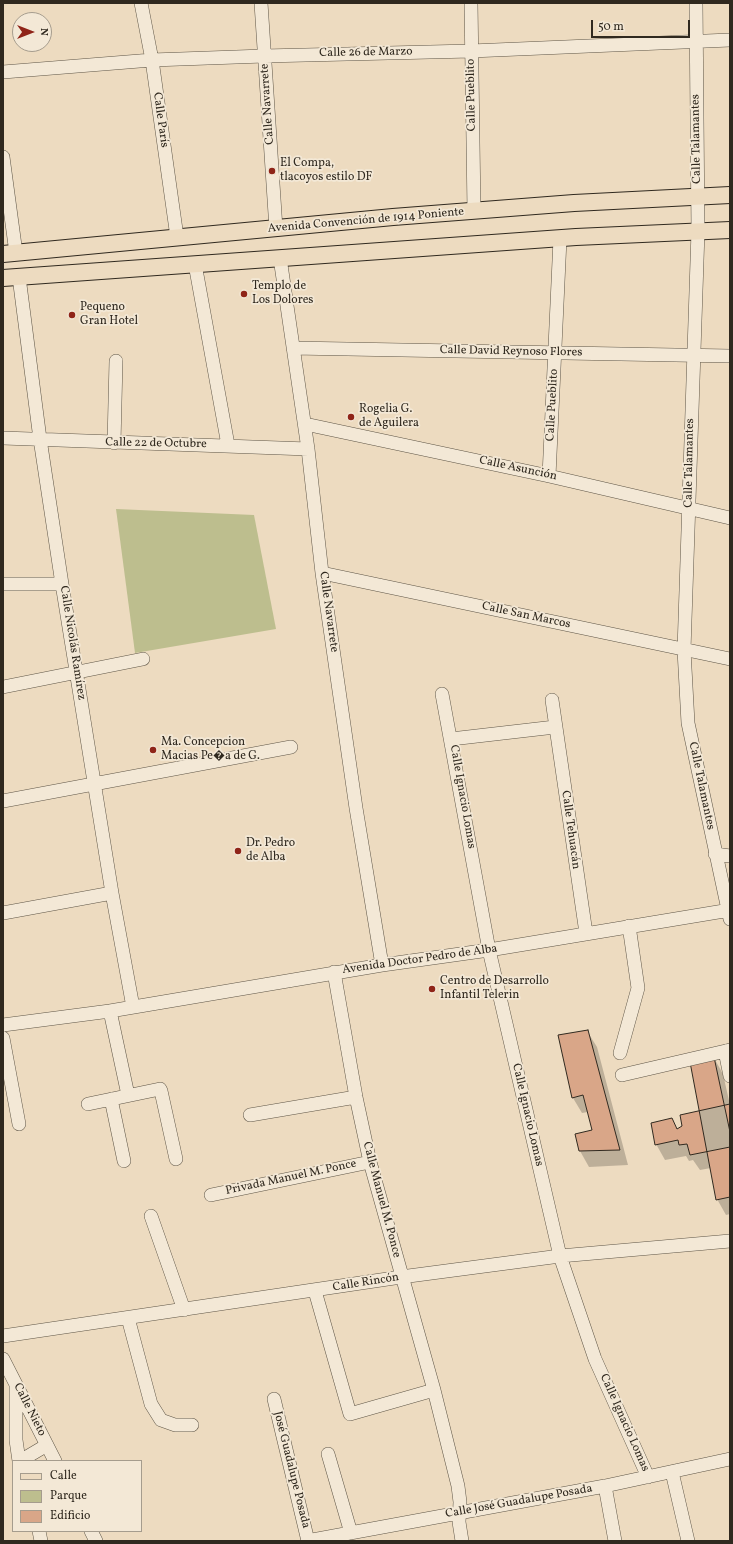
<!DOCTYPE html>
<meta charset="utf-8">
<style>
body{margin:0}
#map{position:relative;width:733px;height:1544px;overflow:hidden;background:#eddbc0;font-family:Vollkorn,serif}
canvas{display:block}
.frame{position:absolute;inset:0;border:4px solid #30291f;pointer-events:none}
.legend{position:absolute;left:12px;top:1460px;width:130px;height:72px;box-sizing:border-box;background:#f3e8d6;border:1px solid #a59c8d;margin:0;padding:5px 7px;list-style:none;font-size:12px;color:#30291f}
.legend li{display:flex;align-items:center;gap:8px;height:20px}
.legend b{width:20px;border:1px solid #a59c8d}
.north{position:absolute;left:12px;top:12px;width:40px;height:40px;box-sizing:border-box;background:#f3e8d6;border:1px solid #a59c8d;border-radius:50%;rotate:90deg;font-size:11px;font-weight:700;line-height:16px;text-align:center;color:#30291f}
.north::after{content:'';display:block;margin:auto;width:14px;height:18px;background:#8f2418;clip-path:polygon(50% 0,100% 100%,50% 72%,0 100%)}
.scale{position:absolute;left:591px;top:20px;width:99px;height:18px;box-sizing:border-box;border:2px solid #30291f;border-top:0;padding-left:5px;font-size:12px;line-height:14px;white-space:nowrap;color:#30291f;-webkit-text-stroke:3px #f3e8d6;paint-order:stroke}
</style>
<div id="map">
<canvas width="733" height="1544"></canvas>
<div class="frame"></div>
<ul class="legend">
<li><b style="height:5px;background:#eddbc0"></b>Calle</li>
<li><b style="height:11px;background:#bdbe8e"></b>Parque</li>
<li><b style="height:11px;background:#d9a688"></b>Edificio</li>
</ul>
<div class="north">N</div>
<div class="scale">50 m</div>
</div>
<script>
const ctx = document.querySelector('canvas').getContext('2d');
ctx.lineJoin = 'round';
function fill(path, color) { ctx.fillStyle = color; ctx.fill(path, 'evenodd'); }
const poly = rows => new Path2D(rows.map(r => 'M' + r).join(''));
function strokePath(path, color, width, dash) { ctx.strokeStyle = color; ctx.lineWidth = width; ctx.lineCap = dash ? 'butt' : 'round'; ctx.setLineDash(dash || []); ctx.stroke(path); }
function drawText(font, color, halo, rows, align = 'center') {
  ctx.font = font + ' Vollkorn,serif'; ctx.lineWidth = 3.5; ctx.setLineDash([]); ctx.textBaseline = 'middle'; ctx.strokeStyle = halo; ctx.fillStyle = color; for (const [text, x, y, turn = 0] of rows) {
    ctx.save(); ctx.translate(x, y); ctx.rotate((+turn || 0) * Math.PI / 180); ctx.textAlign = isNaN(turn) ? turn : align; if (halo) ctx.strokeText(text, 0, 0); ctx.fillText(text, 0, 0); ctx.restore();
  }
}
const green = poly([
 [116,509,254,515,276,629,135,653]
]);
const shadow = poly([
 [587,1031,597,1047,628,1165,589,1167,580,1151,593,1130,588,1112,582,1113,573,1098,559,1036],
 [714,1058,723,1074,730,1105,730,1214,726,1215,717,1199,711,1168,700,1170,693,1160,689,1161,686,1156,665,1160,656,1144,672,1119,677,1129,683,1127,700,1111]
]);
const building = poly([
 [588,1030,620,1150,579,1151,575,1134,592,1130,583,1095,572,1098,558,1035,588,1030],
 [714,1057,730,1132,730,1197,716,1200,690,1062,714,1057],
 [730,1104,730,1147,690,1155,687,1144,679,1145,678,1140,655,1145,651,1123,672,1118,677,1129,682,1126,680,1115,730,1104]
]);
const minor = poly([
 [141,3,152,60,177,237],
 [261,3,276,229],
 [471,3,474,211],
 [696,3,698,231,684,650,688,723,730,919],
 [3,72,152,60,264,56,471,51,730,40],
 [3,157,16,253],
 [280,258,308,449,322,573,356,808,382,965],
 [195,264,228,445],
 [19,277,40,439,62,584,112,893,133,1007],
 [293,348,730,356],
 [305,424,549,476,730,518],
 [3,438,308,449],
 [114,443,116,361],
 [549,476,560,239],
 [322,573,730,659],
 [3,584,62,584],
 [3,687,143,659],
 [442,694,489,950,560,1256,595,1359,648,1477],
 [552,700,586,933],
 [451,739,555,727],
 [3,801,291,747],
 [715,854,730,856],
 [3,913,112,893],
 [334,972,356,1097,370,1162,434,1390,458,1486,460,1502,459,1522,462,1541],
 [110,1011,128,1095],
 [3,1025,110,1011,382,965,489,950,730,910],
 [3,1038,19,1124],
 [725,1051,730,1076],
 [620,1053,638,988,629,926],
 [622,1075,730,1050],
 [111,1099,124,1161],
 [88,1104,160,1089,161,1091,176,1159],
 [250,1115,356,1097],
 [211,1195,370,1162],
 [151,1216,184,1310],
 [315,1291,350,1414,434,1390],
 [128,1318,151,1404,161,1420,175,1425,192,1425],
 [3,1336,401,1277,560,1256,730,1241],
 [3,1359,55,1461],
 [16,1386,16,1440,19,1461],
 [274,1399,308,1541],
 [328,1454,351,1533],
 [20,1461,47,1445],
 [672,1472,688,1541],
 [605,1486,615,1541],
 [39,1531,41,1541],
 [91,1531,96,1541],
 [307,1541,605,1486,730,1459]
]);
const major = poly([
 [3,254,393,217,574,203,730,195],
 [3,278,576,237,730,230]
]);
const markers = [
 [272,171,4,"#8f2418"],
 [244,294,4,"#8f2418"],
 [72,315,4,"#8f2418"],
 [351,417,4,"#8f2418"],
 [153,750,4,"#8f2418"],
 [238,851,4,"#8f2418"],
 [432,989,4,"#8f2418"]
];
const streetNames = [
 ["Calle 26 de Marzo",366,53,-1],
 ["Calle Pueblito",472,95,-91],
 ["Calle Navarrete",268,104,-94],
 ["Calle París",160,120,82],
 ["Calle Talamantes",697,139,-91],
 ["Avenida Convención de 1914 Poniente",366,221,-5],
 ["Calle David Reynoso Flores",511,352,1],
 ["Calle Pueblito",553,405,-87],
 ["Calle 22 de Octubre",156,444,1],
 ["Calle Talamantes",690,463,-89],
 ["Calle Asunción",518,469,12],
 ["Calle Navarrete",328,612,82],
 ["Calle San Marcos",526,616,12],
 ["Calle Nicolás Ramírez",72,643,81],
 ["Calle Talamantes",701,786,78],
 ["Calle Ignacio Lomas",462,797,80],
 ["Calle Tehuacán",570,830,82],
 ["Avenida Doctor Pedro de Alba",420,960,-8],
 ["Calle Ignacio Lomas",527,1115,77],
 ["Privada Manuel M. Ponce",291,1178,-12],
 ["Calle Manuel M. Ponce",381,1200,75],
 ["Calle Rincón",366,1283,-9],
 ["Calle Nieto",29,1410,63],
 ["Calle Ignacio Lomas",624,1423,66],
 ["José Guadalupe Posada",291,1470,76],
 ["Calle José Guadalupe Posada",519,1502,-10]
];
const poiNames = [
 ["El Compa,",280,164],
 ["tlacoyos estilo DF",280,178],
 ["Templo de",252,287],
 ["Los Dolores",252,301],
 ["Pequeno",80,308],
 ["Gran Hotel",80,322],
 ["Rogelia G.",359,410],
 ["de Aguilera",359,424],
 ["Ma. Concepcion",161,743],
 ["Macias Pe�a de G.",161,757],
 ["Dr. Pedro",246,844],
 ["de Alba",246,858],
 ["Centro de Desarrollo",440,982],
 ["Infantil Telerin",440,996]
];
fill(green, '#bdbe8e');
fill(shadow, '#0003');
fill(building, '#d9a688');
strokePath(building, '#30291f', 1);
strokePath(minor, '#5f5647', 14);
strokePath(major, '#30291f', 18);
strokePath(minor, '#f3e8d6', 13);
strokePath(major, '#eddbc0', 16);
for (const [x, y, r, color] of markers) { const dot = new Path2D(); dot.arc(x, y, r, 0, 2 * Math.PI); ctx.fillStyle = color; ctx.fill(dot); strokePath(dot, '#f3e8d6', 1.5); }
drawText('12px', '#30291f', '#f3e8d6', streetNames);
drawText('12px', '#30291f', '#f3e8d6', poiNames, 'left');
</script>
